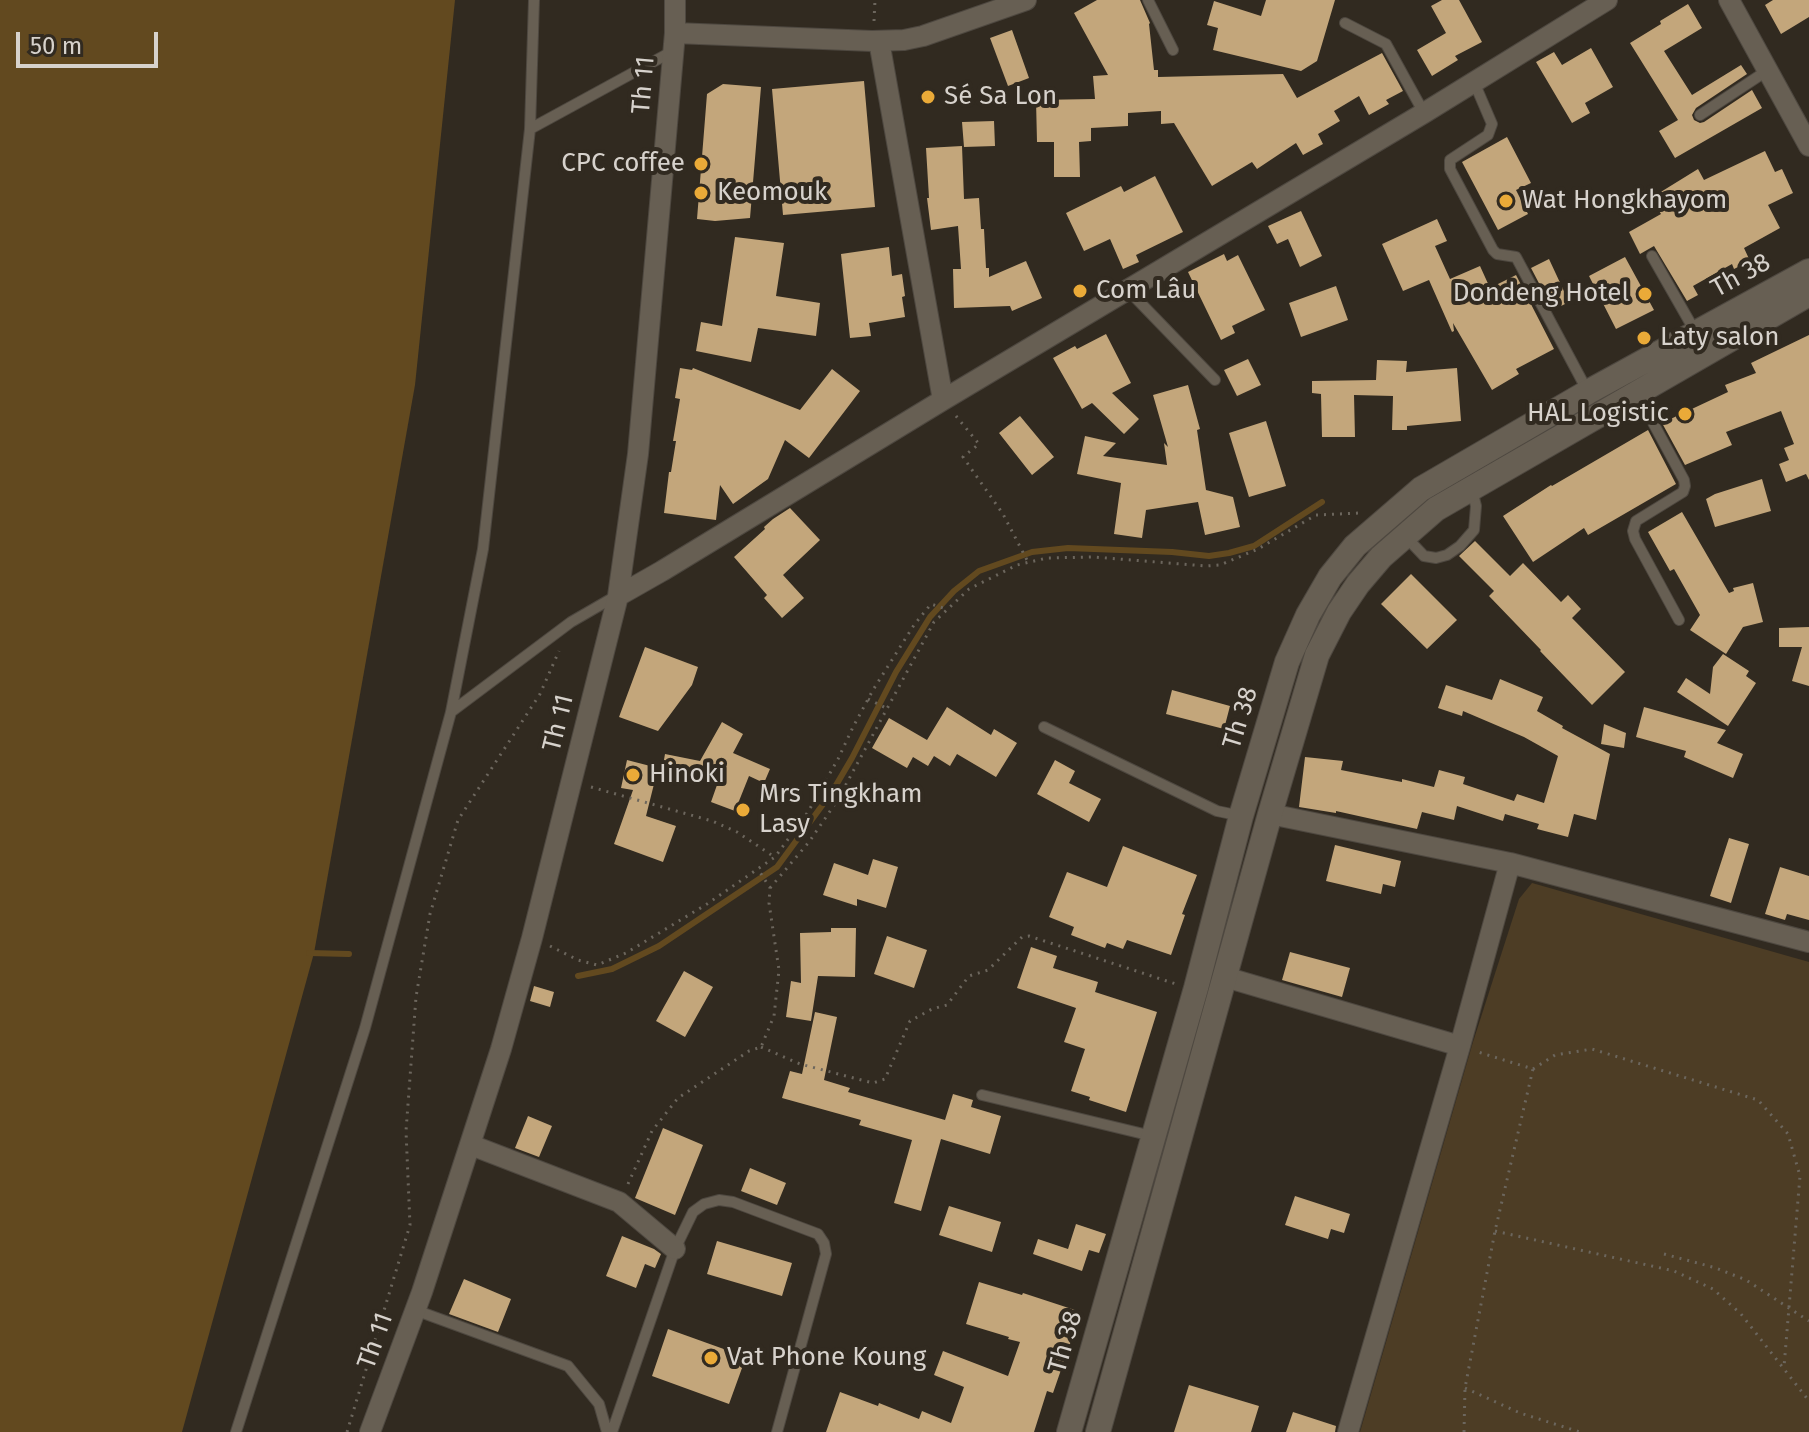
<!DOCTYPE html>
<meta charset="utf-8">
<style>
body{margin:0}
#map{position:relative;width:1809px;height:1432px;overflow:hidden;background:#312a20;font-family:"Fira Sans",sans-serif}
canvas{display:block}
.scale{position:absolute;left:16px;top:32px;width:142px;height:36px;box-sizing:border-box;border:4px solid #d7d2cc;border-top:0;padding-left:10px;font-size:24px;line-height:28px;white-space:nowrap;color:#d7d2cc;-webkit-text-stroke:6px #312a20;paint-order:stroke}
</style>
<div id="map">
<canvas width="1809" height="1432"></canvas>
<div class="scale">50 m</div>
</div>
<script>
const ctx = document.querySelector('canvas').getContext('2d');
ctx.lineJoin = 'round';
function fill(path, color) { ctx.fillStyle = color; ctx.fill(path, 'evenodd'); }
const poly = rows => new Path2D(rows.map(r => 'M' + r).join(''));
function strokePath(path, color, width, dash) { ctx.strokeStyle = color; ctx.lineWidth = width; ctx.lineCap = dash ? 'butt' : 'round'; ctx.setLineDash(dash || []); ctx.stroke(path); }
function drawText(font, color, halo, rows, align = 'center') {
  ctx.font = font + ' "Fira Sans",sans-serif'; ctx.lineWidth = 8; ctx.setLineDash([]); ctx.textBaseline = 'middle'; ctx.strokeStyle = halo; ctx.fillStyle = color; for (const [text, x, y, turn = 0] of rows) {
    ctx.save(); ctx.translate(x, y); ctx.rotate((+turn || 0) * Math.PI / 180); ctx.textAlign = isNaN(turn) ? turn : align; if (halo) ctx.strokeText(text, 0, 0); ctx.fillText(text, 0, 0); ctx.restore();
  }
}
const green = poly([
 [1532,883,1809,962,1809,1432,1360,1432,1473,1042,1519,899]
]);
const water = poly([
 [0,0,455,0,415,385,314,953,182,1432,0,1432]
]);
const stream = poly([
 [309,953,349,954],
 [578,976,612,969,659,946,777,867,832,792,852,758,896,672,930,617,954,591,979,571,1032,552,1068,548,1172,552,1209,556,1229,553,1254,546,1322,502]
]);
const building = poly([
 [1097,0,1140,0,1150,23,1149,24,1154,70,1158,70,1158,77,1283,74,1297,98,1382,53,1403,91,1386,100,1389,104,1369,115,1359,96,1334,111,1340,121,1318,134,1323,144,1303,155,1296,143,1257,169,1252,162,1212,186,1174,123,1161,124,1161,111,1128,113,1128,126,1091,128,1091,141,1079,142,1080,177,1054,177,1054,142,1037,142,1036,100,1095,99,1093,76,1108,75,1074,13],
 [1266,0,1335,0,1317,61,1301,71,1213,50,1218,28,1207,25,1214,1,1261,16],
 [1442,0,1459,0,1482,42,1455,56,1458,60,1432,76,1417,50,1446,33,1431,6],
 [1773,0,1809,0,1809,17,1781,34,1765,5],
 [1688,4,1702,28,1664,51,1692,95,1741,65,1747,74,1696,108,1692,115,1694,120,1700,123,1704,122,1752,90,1762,108,1675,158,1659,131,1678,120,1630,43,1661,24,1660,21],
 [1012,30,1029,78,1008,86,990,38],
 [1591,48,1613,87,1585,103,1590,113,1572,123,1536,62,1554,52,1562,65],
 [864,81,875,207,783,215,772,89],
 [723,84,761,87,750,218,715,221,697,219,707,94],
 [994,121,995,146,964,147,962,122],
 [1507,137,1531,183,1516,190,1528,214,1498,230,1462,162],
 [962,146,964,199,979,198,981,229,984,229,986,268,989,268,989,277,1026,261,1042,298,1012,311,1010,306,954,308,953,269,961,269,958,226,931,230,927,198,929,198,926,148],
 [1765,151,1775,172,1782,169,1793,193,1768,205,1780,228,1744,248,1750,261,1734,269,1732,264,1693,286,1698,295,1687,301,1654,246,1640,254,1629,232,1661,214,1651,198,1698,169,1704,180],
 [1155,176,1183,232,1136,255,1139,262,1123,269,1110,239,1084,251,1066,213,1121,186,1124,192],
 [1301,211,1322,256,1300,267,1288,239,1277,244,1268,226],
 [1437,219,1447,241,1435,246,1450,279,1480,266,1490,288,1516,275,1554,349,1516,369,1519,374,1492,390,1453,323,1454,331,1452,332,1429,280,1403,291,1382,244],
 [735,237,784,243,776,296,820,303,816,336,758,328,751,362,696,351,701,322,722,326],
 [889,247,892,276,902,274,905,296,902,297,905,317,869,323,871,336,850,338,841,254],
 [1224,254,1227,261,1238,255,1265,310,1232,326,1235,333,1221,340,1188,272],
 [1625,257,1654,310,1616,329,1589,276],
 [1549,259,1569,302,1553,310,1531,268],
 [1336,286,1348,320,1301,337,1289,303],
 [1106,334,1131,383,1112,393,1139,419,1124,434,1092,403,1082,409,1053,358,1075,346,1077,349],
 [1809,335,1809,480,1806,474,1786,482,1779,464,1789,460,1784,448,1794,444,1781,411,1726,432,1732,445,1685,465,1662,423,1728,392,1725,385,1756,373,1751,363],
 [1248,359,1261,385,1237,396,1224,370],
 [1377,360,1407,361,1406,372,1457,368,1461,421,1407,426,1407,430,1392,430,1393,396,1354,395,1355,437,1322,437,1321,394,1312,393,1312,381,1376,380],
 [680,368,692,370,693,368,800,410,832,369,860,391,809,458,785,440,768,479,733,504,720,485,716,520,664,513,669,472,671,472,676,441,673,441,680,399,675,398],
 [1188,385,1200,429,1197,430,1206,490,1233,497,1240,527,1205,535,1198,502,1146,510,1142,538,1114,534,1121,483,1077,474,1085,436,1116,443,1103,456,1167,465,1164,443,1168,447,1153,395],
 [1020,416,1054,457,1032,475,999,433],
 [1266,421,1286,486,1249,497,1229,433],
 [1648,430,1676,484,1588,535,1584,528,1533,562,1503,516,1551,485,1552,486],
 [1762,479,1771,511,1715,527,1706,499,1715,494],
 [790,508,820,540,783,575,804,598,782,618,764,598,767,595,734,557,765,529,764,527,773,519],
 [1682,512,1729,593,1734,591,1733,588,1753,583,1763,622,1743,627,1726,654,1690,630,1700,615,1674,569,1670,571,1648,532],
 [1475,541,1510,576,1523,563,1561,602,1568,595,1581,609,1572,618,1625,672,1592,705,1540,651,1541,650,1489,596,1494,591,1459,556],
 [1411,574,1457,620,1427,649,1381,604],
 [1809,627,1809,686,1792,681,1802,647,1779,647,1779,628],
 [645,647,698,667,692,685,658,731,619,717],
 [1723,654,1749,671,1746,676,1756,683,1728,726,1677,692,1686,678,1710,694,1713,667],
 [1500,679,1543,697,1537,711,1563,726,1562,728,1610,754,1596,820,1574,814,1568,837,1537,829,1539,824,1505,814,1503,821,1457,806,1454,820,1422,812,1417,829,1336,811,1336,813,1299,807,1305,757,1343,761,1341,770,1402,782,1402,779,1434,787,1439,770,1465,777,1463,784,1514,801,1517,794,1544,803,1558,756,1524,737,1463,711,1462,716,1438,708,1446,685,1492,700],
 [1172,690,1230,706,1224,729,1166,714],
 [947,707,991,735,994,729,1017,743,996,777,957,754,950,766,934,756,928,766,913,757,907,768,872,748,889,718,927,740],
 [1644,707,1726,730,1717,743,1743,754,1733,778,1684,757,1686,751,1636,737],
 [722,722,743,734,733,753,770,769,764,783,749,776,735,811,711,802,717,785,677,776,677,780,661,777,665,754,700,761],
 [1604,724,1626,733,1624,748,1601,744],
 [627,760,658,768,646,816,676,826,663,862,614,844,633,790,621,788],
 [1055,760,1075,771,1069,783,1101,799,1089,822,1037,794],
 [1729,838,1749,844,1731,903,1710,896],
 [1335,845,1401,861,1395,887,1383,884,1381,894,1326,881],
 [1123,846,1197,875,1182,914,1185,915,1171,955,1127,940,1123,949,1107,943,1105,948,1071,935,1074,927,1049,917,1067,872,1107,887],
 [873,859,898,867,886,908,857,899,857,906,823,895,834,863,868,875],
 [1780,867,1809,876,1809,920,1787,914,1785,920,1765,914],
 [831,928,856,928,855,977,818,976,811,1021,786,1017,791,981,801,983,800,933,831,932],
 [887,936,927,950,914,988,874,974],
 [1031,947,1057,956,1053,968,1098,982,1095,992,1157,1012,1126,1112,1089,1100,1090,1097,1071,1091,1085,1049,1064,1042,1076,1008,1017,988],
 [1290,952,1350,968,1342,997,1282,980],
 [684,971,713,987,685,1037,656,1021],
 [534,986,554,992,550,1007,530,1001],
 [815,1012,837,1017,824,1080,850,1088,848,1092,945,1120,953,1094,973,1100,971,1107,1001,1116,990,1154,941,1139,921,1211,894,1203,912,1140,859,1125,861,1120,782,1098,790,1071,802,1074],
 [528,1116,552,1126,539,1157,515,1148],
 [663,1128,703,1145,675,1215,635,1198],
 [750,1168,786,1183,777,1205,741,1191],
 [1295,1196,1350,1214,1344,1233,1331,1229,1328,1239,1285,1225],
 [949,1206,1001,1222,992,1252,939,1235],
 [1076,1224,1106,1234,1099,1253,1089,1250,1082,1271,1033,1254,1038,1239,1068,1249],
 [622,1236,654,1249,661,1254,655,1268,645,1264,636,1288,606,1276],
 [717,1241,792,1263,782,1296,707,1274],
 [464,1279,511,1299,498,1332,449,1314],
 [979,1282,1022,1295,1023,1293,1081,1312,1053,1393,1047,1391,1034,1432,826,1432,840,1392,878,1406,879,1403,919,1419,922,1411,951,1423,964,1387,934,1375,943,1351,1008,1376,1020,1342,1008,1339,1009,1337,966,1324],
 [668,1329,746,1357,729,1404,652,1376],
 [1189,1385,1259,1406,1251,1432,1174,1432],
 [1293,1412,1336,1426,1335,1432,1286,1432]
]);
const path = poly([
 [874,21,875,0],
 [956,416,979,444,963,457,1003,514,1028,562],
 [868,699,886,708],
 [591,787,712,821,737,832,773,856],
 [770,888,809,842,837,801,934,622,969,589,1017,565,1047,558,1094,557,1206,566,1220,565,1258,549,1316,515,1360,513],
 [550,946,578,960,597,965,626,953,707,904,775,857,808,812,838,759,853,727,873,690,914,625,931,604,946,609],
 [761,1047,800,1064,873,1083,885,1079,910,1021,932,1009,947,1005,969,976,988,970,1022,937,1029,936,1176,984],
 [1533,1069,1555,1055,1592,1049,1758,1100,1788,1134,1800,1176,1784,1367],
 [628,1184,652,1131,678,1098,749,1051,761,1047,774,1016,779,970,769,903,770,888,758,869],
 [1495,1231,1674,1271,1713,1289,1741,1314,1809,1401],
 [1664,1254,1716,1268,1746,1280,1809,1321],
 [1465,1388,1520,1413,1580,1432],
 [347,1432,410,1225,406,1131,416,997,430,914,458,820,540,694,559,651],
 [1464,1432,1465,1388,1495,1231,1533,1069,1478,1052]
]);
const lane = poly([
 [1148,0,1173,50],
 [1345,23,1386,44,1424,113],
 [1474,82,1492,124,1488,135,1450,160,1450,169,1493,250,1497,254,1516,257,1588,392],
 [1700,115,1768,70],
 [530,129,673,51],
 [1652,256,1696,333],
 [1128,290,1215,380],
 [1638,395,1684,480,1685,486,1683,492,1636,521,1633,531,1635,539,1679,620],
 [1406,537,1424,556,1436,558,1447,555,1460,546,1474,530,1476,506,1472,490],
 [451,712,483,549,530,129,534,0],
 [1044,727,1217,811,1241,816],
 [982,1095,1152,1136],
 [415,1310,568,1366,599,1404,607,1432],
 [236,1432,365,1028,451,712,571,622,616,596],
 [612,1432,675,1249,693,1212,704,1204,719,1200,733,1202,818,1234,824,1243,826,1254,777,1432]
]);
const street = poly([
 [1729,0,1809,146],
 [675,33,872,41,904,40,923,36,1026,0],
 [879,41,943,400],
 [618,596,662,571,943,400,1424,113,1607,0],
 [1270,814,1510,863,1809,942],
 [1225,977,1460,1046],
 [471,1145,619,1202,675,1249],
 [370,1432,422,1292,501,1049,532,938,618,596,638,454,675,33,675,0],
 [1348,1432,1460,1046,1510,863]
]);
const secondary = poly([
 [1069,1432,1196,988,1241,816,1287,662,1308,615,1330,577,1355,546,1421,489,1588,392,1809,271],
 [1098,1432,1270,814,1317,655,1339,612,1358,584,1381,557,1436,509,1809,294]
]);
const markers = [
 [928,97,8,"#eaaa38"],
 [701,164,8,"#eaaa38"],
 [701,193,8,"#eaaa38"],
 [1506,201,8,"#eaaa38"],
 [1080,291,8,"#eaaa38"],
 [1645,294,8,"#eaaa38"],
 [1644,338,8,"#eaaa38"],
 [1685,414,8,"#eaaa38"],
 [633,775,8,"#eaaa38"],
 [743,810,8,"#eaaa38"],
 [711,1358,8,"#eaaa38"]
];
const streetNames = [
 ["Th 11",644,85,-85],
 ["Th 38",1741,276,-29],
 ["Th 38",1241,718,-73],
 ["Th 11",559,723,-76],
 ["Th 11",376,1341,-70],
 ["Th 38",1066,1342,-74]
];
const poiNames = [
 ["Sé Sa Lon",944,97],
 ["CPC coffee",685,164,"right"],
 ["Keomouk",717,193],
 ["Wat Hongkhayom",1522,201],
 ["Com Lâu",1096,291],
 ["Dondeng Hotel",1629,294,"right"],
 ["Laty salon",1660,338],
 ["HAL Logistic",1669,414,"right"],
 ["Hinoki",649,775],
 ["Mrs Tingkham",759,795],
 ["Lasy",759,825],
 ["Vat Phone Koung",727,1358]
];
fill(green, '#4d3d25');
fill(water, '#62491f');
strokePath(stream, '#62491f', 6);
fill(building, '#c3a67b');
strokePath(lane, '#4e4840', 12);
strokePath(street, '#4e4840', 22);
strokePath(secondary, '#4e4840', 26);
strokePath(path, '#6c665d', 3, [2, 6]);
strokePath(lane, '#675f53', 10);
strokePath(street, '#675f53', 20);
strokePath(secondary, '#675f53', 24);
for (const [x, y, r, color] of markers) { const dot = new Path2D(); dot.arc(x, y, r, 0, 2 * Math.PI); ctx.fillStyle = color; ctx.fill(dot); strokePath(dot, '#312a20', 3); }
drawText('26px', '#d7d2cc', '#312a20', streetNames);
drawText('26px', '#d7d2cc', '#312a20', poiNames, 'left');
</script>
